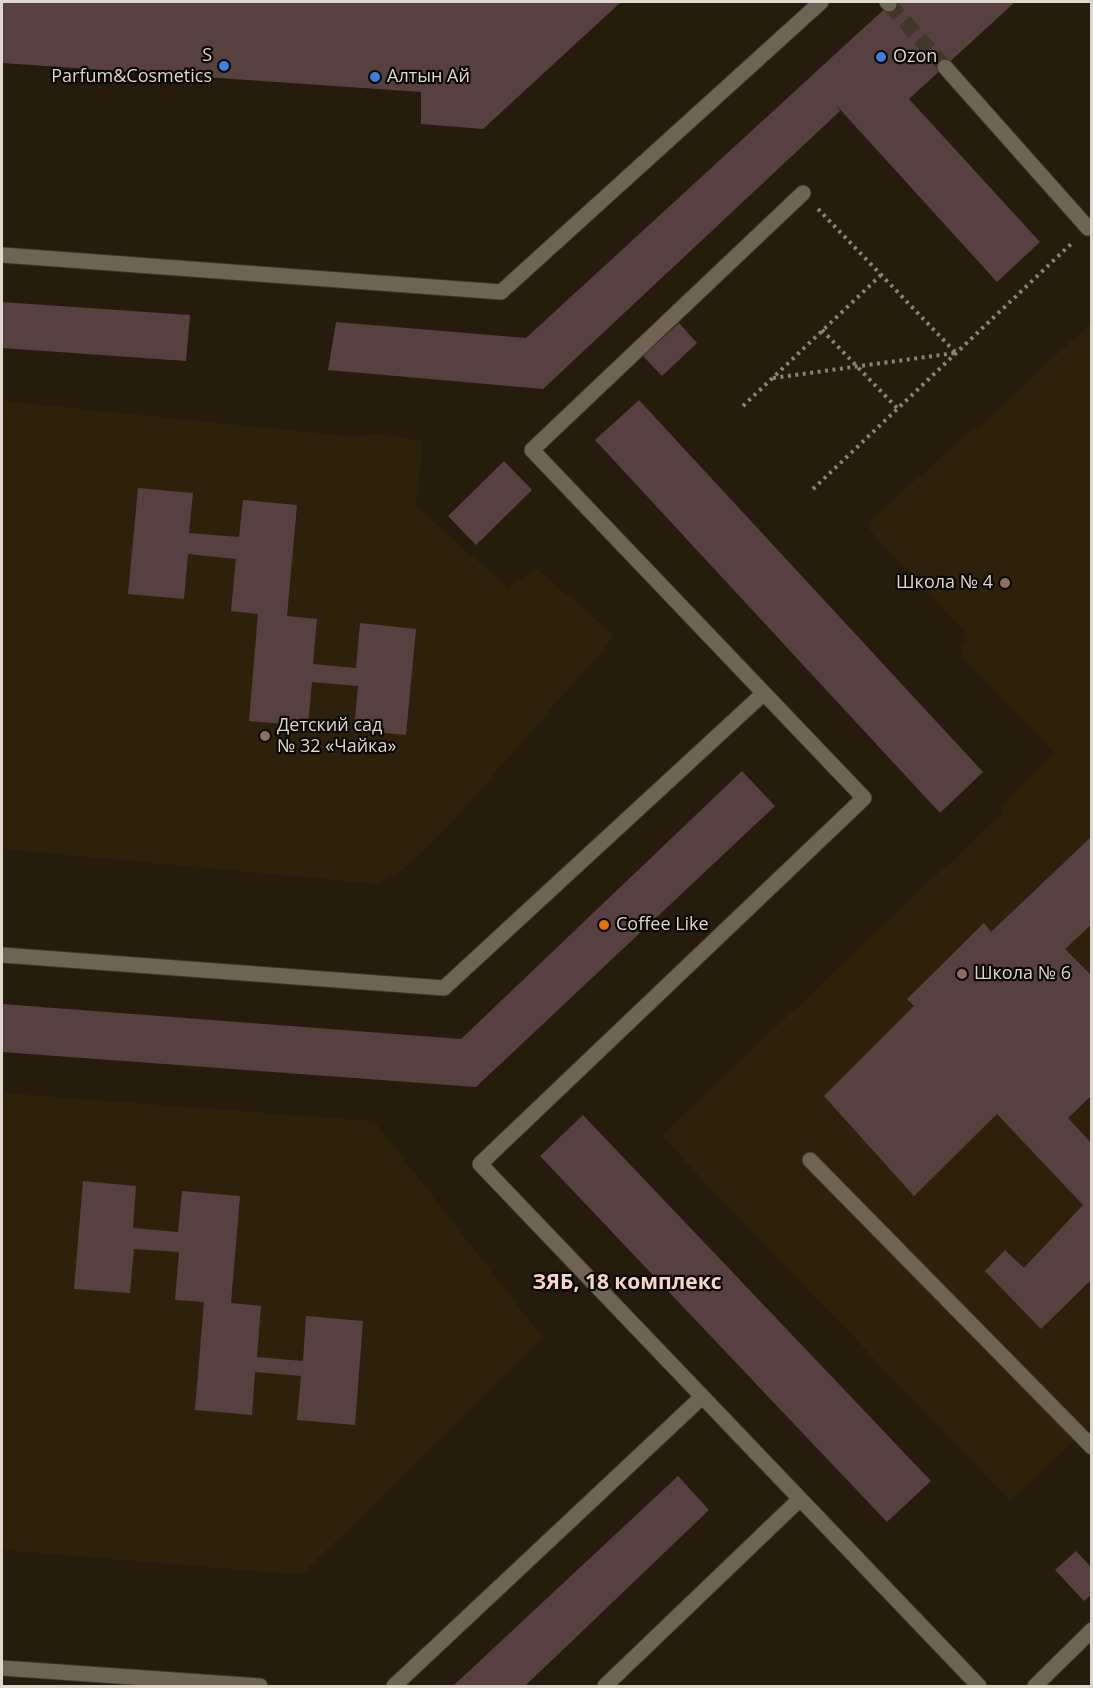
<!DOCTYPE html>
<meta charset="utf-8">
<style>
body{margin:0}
#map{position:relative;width:1093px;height:1688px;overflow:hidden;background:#251c0d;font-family:"Open Sans",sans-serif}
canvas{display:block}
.frame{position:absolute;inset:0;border:3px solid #ded7ce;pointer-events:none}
</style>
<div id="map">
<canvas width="1093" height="1688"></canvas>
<div class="frame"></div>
</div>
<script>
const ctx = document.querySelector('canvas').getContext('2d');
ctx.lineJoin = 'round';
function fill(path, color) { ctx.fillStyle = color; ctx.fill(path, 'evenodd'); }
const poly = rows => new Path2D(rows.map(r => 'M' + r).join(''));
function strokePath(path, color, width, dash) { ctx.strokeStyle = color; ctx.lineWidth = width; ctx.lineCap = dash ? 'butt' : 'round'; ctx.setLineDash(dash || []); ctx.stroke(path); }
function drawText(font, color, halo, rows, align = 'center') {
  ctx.font = font + ' "Open Sans",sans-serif'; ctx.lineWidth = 4.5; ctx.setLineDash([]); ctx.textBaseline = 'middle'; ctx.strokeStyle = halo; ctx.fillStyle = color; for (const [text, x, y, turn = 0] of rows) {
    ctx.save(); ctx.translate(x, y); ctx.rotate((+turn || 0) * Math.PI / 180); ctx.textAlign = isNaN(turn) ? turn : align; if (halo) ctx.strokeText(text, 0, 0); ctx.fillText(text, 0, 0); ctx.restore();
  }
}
const built = poly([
 [1091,322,1091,1425,1010,1501,661,1136,1004,811,1001,807,1055,753,962,657,962,644,969,637,869,529,871,520,971,430,980,427],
 [4,401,357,437,378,433,423,441,416,506,508,588,536,568,615,636,440,836,402,870,377,884,2,849,2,435],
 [2,1093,374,1121,543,1338,301,1575,2,1550]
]);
const building = poly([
 [2,2,621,2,483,129,421,124,421,92,2,63],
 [892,2,1015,2,909,99,1040,242,997,282,836,105,840,111,543,389,328,370,336,322,526,338],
 [2,302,190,315,186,361,2,348],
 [679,323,697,343,662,376,643,356],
 [639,400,983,772,940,813,595,440],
 [504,461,532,490,476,545,448,516],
 [138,488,193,493,189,533,239,537,243,500,297,505,287,616,317,619,313,664,356,668,360,623,416,629,406,735,354,730,358,686,312,682,308,726,249,721,258,614,231,611,236,559,188,554,184,599,128,594],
 [742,771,775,806,476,1087,2,1052,2,1004,461,1039],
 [1092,836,1092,924,1065,949,1092,976,1092,1095,1068,1118,1092,1144,1092,1279,1041,1329,985,1271,1005,1250,1024,1268,1083,1205,997,1114,914,1196,824,1096,914,1006,907,999,984,923,991,932],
 [583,1115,931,1481,887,1522,540,1156],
 [83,1181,136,1186,133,1228,178,1232,182,1191,240,1196,231,1303,261,1306,257,1357,303,1361,306,1316,363,1321,355,1425,297,1420,301,1376,255,1372,252,1415,195,1410,204,1302,175,1300,179,1252,134,1249,130,1293,74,1289],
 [678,1476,709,1510,525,1686,453,1686],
 [1076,1551,1092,1568,1092,1594,1084,1601,1055,1570]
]);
const minorTunnel = poly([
 [889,4,945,67]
]);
const path = poly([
 [818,209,956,353],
 [822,330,898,409],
 [773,378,955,353],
 [743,406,881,275],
 [813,489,1072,243]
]);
const minor = poly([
 [887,2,889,4],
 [945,67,1088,228,1092,225],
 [803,193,532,450,864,798,480,1164,979,1686],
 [2,255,501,292,821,2],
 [2,955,444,988,764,693],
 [810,1160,1092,1447],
 [2,1668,260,1686],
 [394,1686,702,1397],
 [605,1686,800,1499],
 [1035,1686,1092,1630]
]);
const markers = [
 [881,57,6,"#3f7fe0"],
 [224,66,6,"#3f7fe0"],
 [375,77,6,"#3f7fe0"],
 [1005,583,6,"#8d6e63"],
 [265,736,6,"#8d6e63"],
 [604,925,6,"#e8710a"],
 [962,974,6,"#8d6e63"]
];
const poiNames = [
 ["S",212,56,"right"],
 ["Parfum&Cosmetics",212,77,"right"],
 ["Ozon",893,57],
 ["Алтын Ай",387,77],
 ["Школа № 4",993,583,"right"],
 ["Детский сад",277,726],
 ["№ 32 «Чайка»",277,747],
 ["Coffee Like",616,925],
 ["Школа № 6",974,974]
];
const quarterNames = [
 ["ЗЯБ, 18 комплекс",627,1283]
];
fill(built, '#2e210b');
fill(building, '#574140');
strokePath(minorTunnel, '#41382a', 15, [15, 8]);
strokePath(minor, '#3c342d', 17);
strokePath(path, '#898276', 4, [3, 4.5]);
strokePath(minor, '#6f6453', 15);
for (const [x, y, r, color] of markers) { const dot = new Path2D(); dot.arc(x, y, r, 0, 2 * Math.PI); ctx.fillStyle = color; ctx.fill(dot); strokePath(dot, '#0b0703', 2); }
drawText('18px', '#ded7ce', '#0b0703', poiNames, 'left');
drawText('bold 21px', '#f7d5cc', '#0b0703', quarterNames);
</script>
